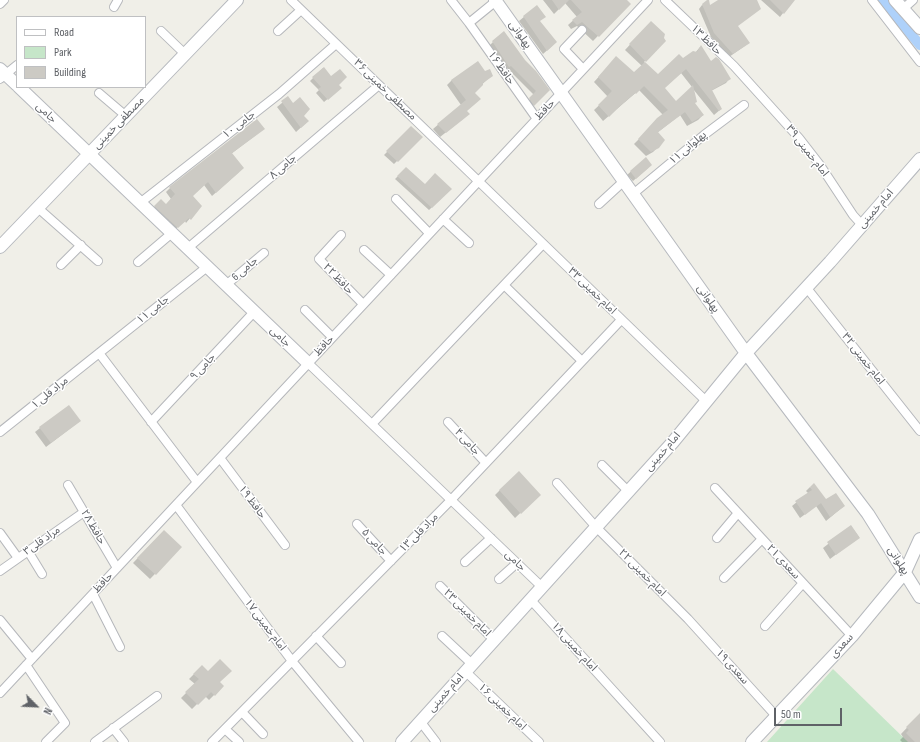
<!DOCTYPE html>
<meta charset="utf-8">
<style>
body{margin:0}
#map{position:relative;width:920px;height:742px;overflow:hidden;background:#f0efe8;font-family:"Sofia Sans Condensed",sans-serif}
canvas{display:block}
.legend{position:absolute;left:16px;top:16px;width:130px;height:72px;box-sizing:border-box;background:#fff;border:1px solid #bfc0c2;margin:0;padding:5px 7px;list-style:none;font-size:12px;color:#5f6267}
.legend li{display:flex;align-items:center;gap:8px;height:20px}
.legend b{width:20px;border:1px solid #bfc0c2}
.north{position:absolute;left:16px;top:686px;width:40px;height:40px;-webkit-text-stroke:3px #fff;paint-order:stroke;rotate:114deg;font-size:11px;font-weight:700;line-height:16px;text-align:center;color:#5f6267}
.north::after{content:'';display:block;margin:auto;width:14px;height:18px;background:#5f6267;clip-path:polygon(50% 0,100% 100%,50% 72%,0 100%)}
.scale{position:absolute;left:774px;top:708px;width:68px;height:18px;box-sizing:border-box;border:2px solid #5f6267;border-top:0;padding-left:5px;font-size:12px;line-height:14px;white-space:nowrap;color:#5f6267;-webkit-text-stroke:3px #fff;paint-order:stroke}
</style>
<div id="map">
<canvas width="920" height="742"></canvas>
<ul class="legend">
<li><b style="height:5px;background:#fff"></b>Road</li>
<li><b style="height:11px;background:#c6e6c9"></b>Park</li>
<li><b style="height:11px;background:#cccac4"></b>Building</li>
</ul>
<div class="north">N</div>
<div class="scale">50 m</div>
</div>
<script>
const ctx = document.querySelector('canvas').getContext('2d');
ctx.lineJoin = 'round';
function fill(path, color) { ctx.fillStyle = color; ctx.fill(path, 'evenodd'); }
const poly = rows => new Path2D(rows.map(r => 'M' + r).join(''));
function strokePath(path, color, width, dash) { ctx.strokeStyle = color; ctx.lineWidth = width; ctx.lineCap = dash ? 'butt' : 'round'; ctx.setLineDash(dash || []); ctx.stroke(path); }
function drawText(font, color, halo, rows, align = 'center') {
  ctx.font = font + ' "Sofia Sans Condensed","Noto Sans Arabic",sans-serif'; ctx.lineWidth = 3; ctx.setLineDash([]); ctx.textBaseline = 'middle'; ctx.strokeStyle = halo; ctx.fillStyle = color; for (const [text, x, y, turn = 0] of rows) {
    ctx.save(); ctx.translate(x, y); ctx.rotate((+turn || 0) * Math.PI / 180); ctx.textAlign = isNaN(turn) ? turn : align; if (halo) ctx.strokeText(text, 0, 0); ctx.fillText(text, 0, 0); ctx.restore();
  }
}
const green = poly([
 [833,669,908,742,767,742]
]);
const shadow = poly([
 [543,0,626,0,629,4,593,41,577,26,571,29,568,25,577,17,565,3,554,14],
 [719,0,755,0,737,26,749,43,729,57,711,37,699,9,702,5,709,7],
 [761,0,793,0,780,17],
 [536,7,539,22,552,46,543,54,519,21],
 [651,22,665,41,644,62,658,75,695,53,700,47,711,63,730,78,726,83,711,91,721,109,714,115,693,89,694,103,703,115,698,120,687,126,680,115,657,133,658,147,653,152,646,156,634,144,663,115,639,90,603,121,594,110,608,97,594,82,612,62,634,73,642,66,625,50],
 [681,73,692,87,676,102,663,88],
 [493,42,524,60,548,90,531,108,527,102,534,95,507,68,506,69,490,45],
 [323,68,338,85,337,91,324,102,316,93,319,90,310,81],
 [485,72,492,75,473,93,464,118,440,137,433,129,461,105,447,85,452,80],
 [288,98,308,121,296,132,277,107],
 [411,128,421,137,394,164,384,155],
 [260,132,231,154,239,172,212,196,204,185,192,196,200,206,186,223,185,221,173,231,151,210,161,200,166,205,171,199,166,192,170,188],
 [646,158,648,168,633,181,627,175],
 [406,168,425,185,451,189,429,210,395,179],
 [80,421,46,447,35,432,40,428],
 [810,487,826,500,844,506,826,521,816,506,800,518,792,506,808,493,806,491],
 [500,490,534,500,515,518,495,495],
 [851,526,859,537,830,559,823,548],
 [159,536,181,547,150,579,133,563],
 [202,666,223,686,209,700,205,696,192,709,181,698,195,684,189,679],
 [920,714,920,742,902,742,900,740,903,737,901,734]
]);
const canal = poly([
 [883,0,920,45]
]);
const building = poly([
 [552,0,569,0,559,10],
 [571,0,627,0,631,4,599,37,582,22,577,25,572,20,582,12],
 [707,0,709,0,710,5,718,0,757,0,761,9,738,26,750,43,733,54,714,33,702,4],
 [770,0,795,0,784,14],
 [537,5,546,17,540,21,557,42,547,51,523,16],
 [651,21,665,34,664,38,666,41,646,62,629,44],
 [504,31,525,60,536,71,550,90,534,106,529,98,536,91,511,66,509,67,492,41],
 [701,45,711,61,716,57,719,59,731,79,712,90,722,109,719,111,686,69,665,88,676,101,693,85,697,102,695,103,704,115,692,122,685,112,658,132,665,140,659,148,651,152,638,139,657,118,668,110,644,86,636,94,635,93,620,106,609,117,598,105,612,91,598,77,616,56,634,72,645,62,658,74,679,54,683,58,693,51,697,52],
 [478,61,485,71,490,69,493,76,483,83,483,85,475,93,481,99,467,111,470,114,446,133,437,124,466,100,451,80],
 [324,67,331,76,340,69,347,77,339,85,342,88,328,100,318,89,321,87,312,77],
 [288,96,293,103,300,97,310,109,304,116,309,121,301,128,281,101],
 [257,119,265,129,232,153,244,168,216,193,208,182,193,196,202,206,191,220,189,218,178,228,154,206,161,199,166,204,175,194,169,187],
 [411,126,423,137,398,162,386,151],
 [646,157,652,165,636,179,630,171],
 [406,167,425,184,435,173,452,189,432,208,397,176],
 [69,405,81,421,51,443,39,427],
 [519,471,541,495,521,514,499,490],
 [814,483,826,499,836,493,845,506,830,517,821,503,805,515,795,501,812,490,810,487],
 [851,525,860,538,836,555,827,542],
 [164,530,182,547,156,575,137,558],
 [220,659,232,671,220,682,224,686,215,696,211,692,198,705,185,692,199,679,193,674,202,665,208,671],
 [920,713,920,742,915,742,906,733,909,730,906,727]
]);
const street = poly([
 [291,0,706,401],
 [451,0,469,23,537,119],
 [665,0,734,66,799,138,820,165,853,215,862,225],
 [872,0,920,62],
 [0,4,4,0],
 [114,7,118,0],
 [903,9,913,0],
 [469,23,496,1],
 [582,30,564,49,583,69],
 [161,31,185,54],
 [278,31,301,10],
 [0,79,17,65],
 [99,93,126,116],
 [633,194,704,135,744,105],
 [396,199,429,233],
 [140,203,279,94,336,44],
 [599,204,624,181],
 [38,208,98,261],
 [443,219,469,243],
 [341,235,319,259,363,304],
 [188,248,379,85],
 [364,250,391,275],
 [138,262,172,233],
 [61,265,81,245],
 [226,285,264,253],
 [504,285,582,361],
 [806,287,920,431],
 [305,310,332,337],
 [99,353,197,482],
 [308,363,542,587],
 [151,422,254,312],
 [448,422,486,463],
 [372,424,543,244],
 [0,432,207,267],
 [220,458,285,545],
 [602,465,628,491],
 [557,483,596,527,688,619,776,716],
 [68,485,117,568],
 [715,488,852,636],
 [176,505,292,661,359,742],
 [357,524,391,561],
 [0,533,18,558],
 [717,538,738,513],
 [28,551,42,574],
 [465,562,491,538],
 [0,571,84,512],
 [724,578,762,539],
 [499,579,517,563],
 [440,586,494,640],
 [93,594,120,647],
 [530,599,660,742],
 [0,620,32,659],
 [765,626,803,583],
 [316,636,341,663],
 [442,636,472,664],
 [26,665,65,723,46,742],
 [465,671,539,742],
 [0,693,648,0],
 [242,712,263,734],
 [420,721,436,742],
 [113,728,124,742],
 [225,729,239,742],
 [95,742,157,696],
 [212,742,451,500,621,320]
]);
const secondary = poly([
 [495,0,746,353,868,514,920,597],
 [895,0,920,28],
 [0,69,17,85],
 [19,87,308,363],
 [0,247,237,0],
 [402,742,673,442,746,353,830,262,920,159],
 [752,742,852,636,905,572,920,539]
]);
const streetNames = [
 ["پهلوانی",520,35,55],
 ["حافظ ۱۳",706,40,44],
 ["حافظ ۱۶",501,68,55],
 ["مصطفی خمینی ۳۶",385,90,44],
 ["حافظ",545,110,-47],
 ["جامی",46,113,44],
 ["مصطفی خمینی",119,123,-46],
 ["جامی ۱۰",239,125,-38],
 ["پهلوانی ۱۱",688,148,-40],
 ["امام خمینی ۳۹",807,151,52],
 ["جامی ۸",283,167,-41],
 ["امام خمینی",876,209,-49],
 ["جامی 6",245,269,-41],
 ["حافظ ۲۲",338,279,46],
 ["امام خمینی ۳۳",592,291,44],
 ["پهلوانی",708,299,55],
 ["جامی ۱۱",153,310,-39],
 ["جامی",280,337,44],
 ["حافظ",324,346,-47],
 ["امام خمینی ۳۲",863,359,52],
 ["جامی ۹",203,367,-47],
 ["مراد قلی ۱",50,393,-39],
 ["جامی ۴",467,442,47],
 ["امام خمینی",663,452,-49],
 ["حافظ ۱۹",252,502,53],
 ["حافظ ۲۸",93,527,60],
 ["مراد قلی ۱۳",419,533,-45],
 ["مراد قلی۳",42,541,-35],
 ["جامی ۵",374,542,47],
 ["جامی",515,561,44],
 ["پهلوانی",898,561,58],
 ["سعدی ۲۱",783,562,47],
 ["امام خمینی ۲۲",642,573,45],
 ["حافظ",103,583,-47],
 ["امام خمینی ۲۳",467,613,45],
 ["امام خمینی ۱۷",265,625,53],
 ["سعدی",842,646,-47],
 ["امام خمینی ۱۸",574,647,48],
 ["سعدی ۱۹",732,667,48],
 ["امام خمینی",446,693,-48],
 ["امام خمینی ۱۶",502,707,44]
];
fill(green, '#c6e6c9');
fill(shadow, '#0003');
strokePath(canal, '#aed1fa', 10);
fill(building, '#cccac4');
strokePath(street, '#b5b7bb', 10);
strokePath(secondary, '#b6b9be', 14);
strokePath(street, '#fff', 8);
strokePath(secondary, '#fff', 12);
drawText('11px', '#5f6267', '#fff', streetNames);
</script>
